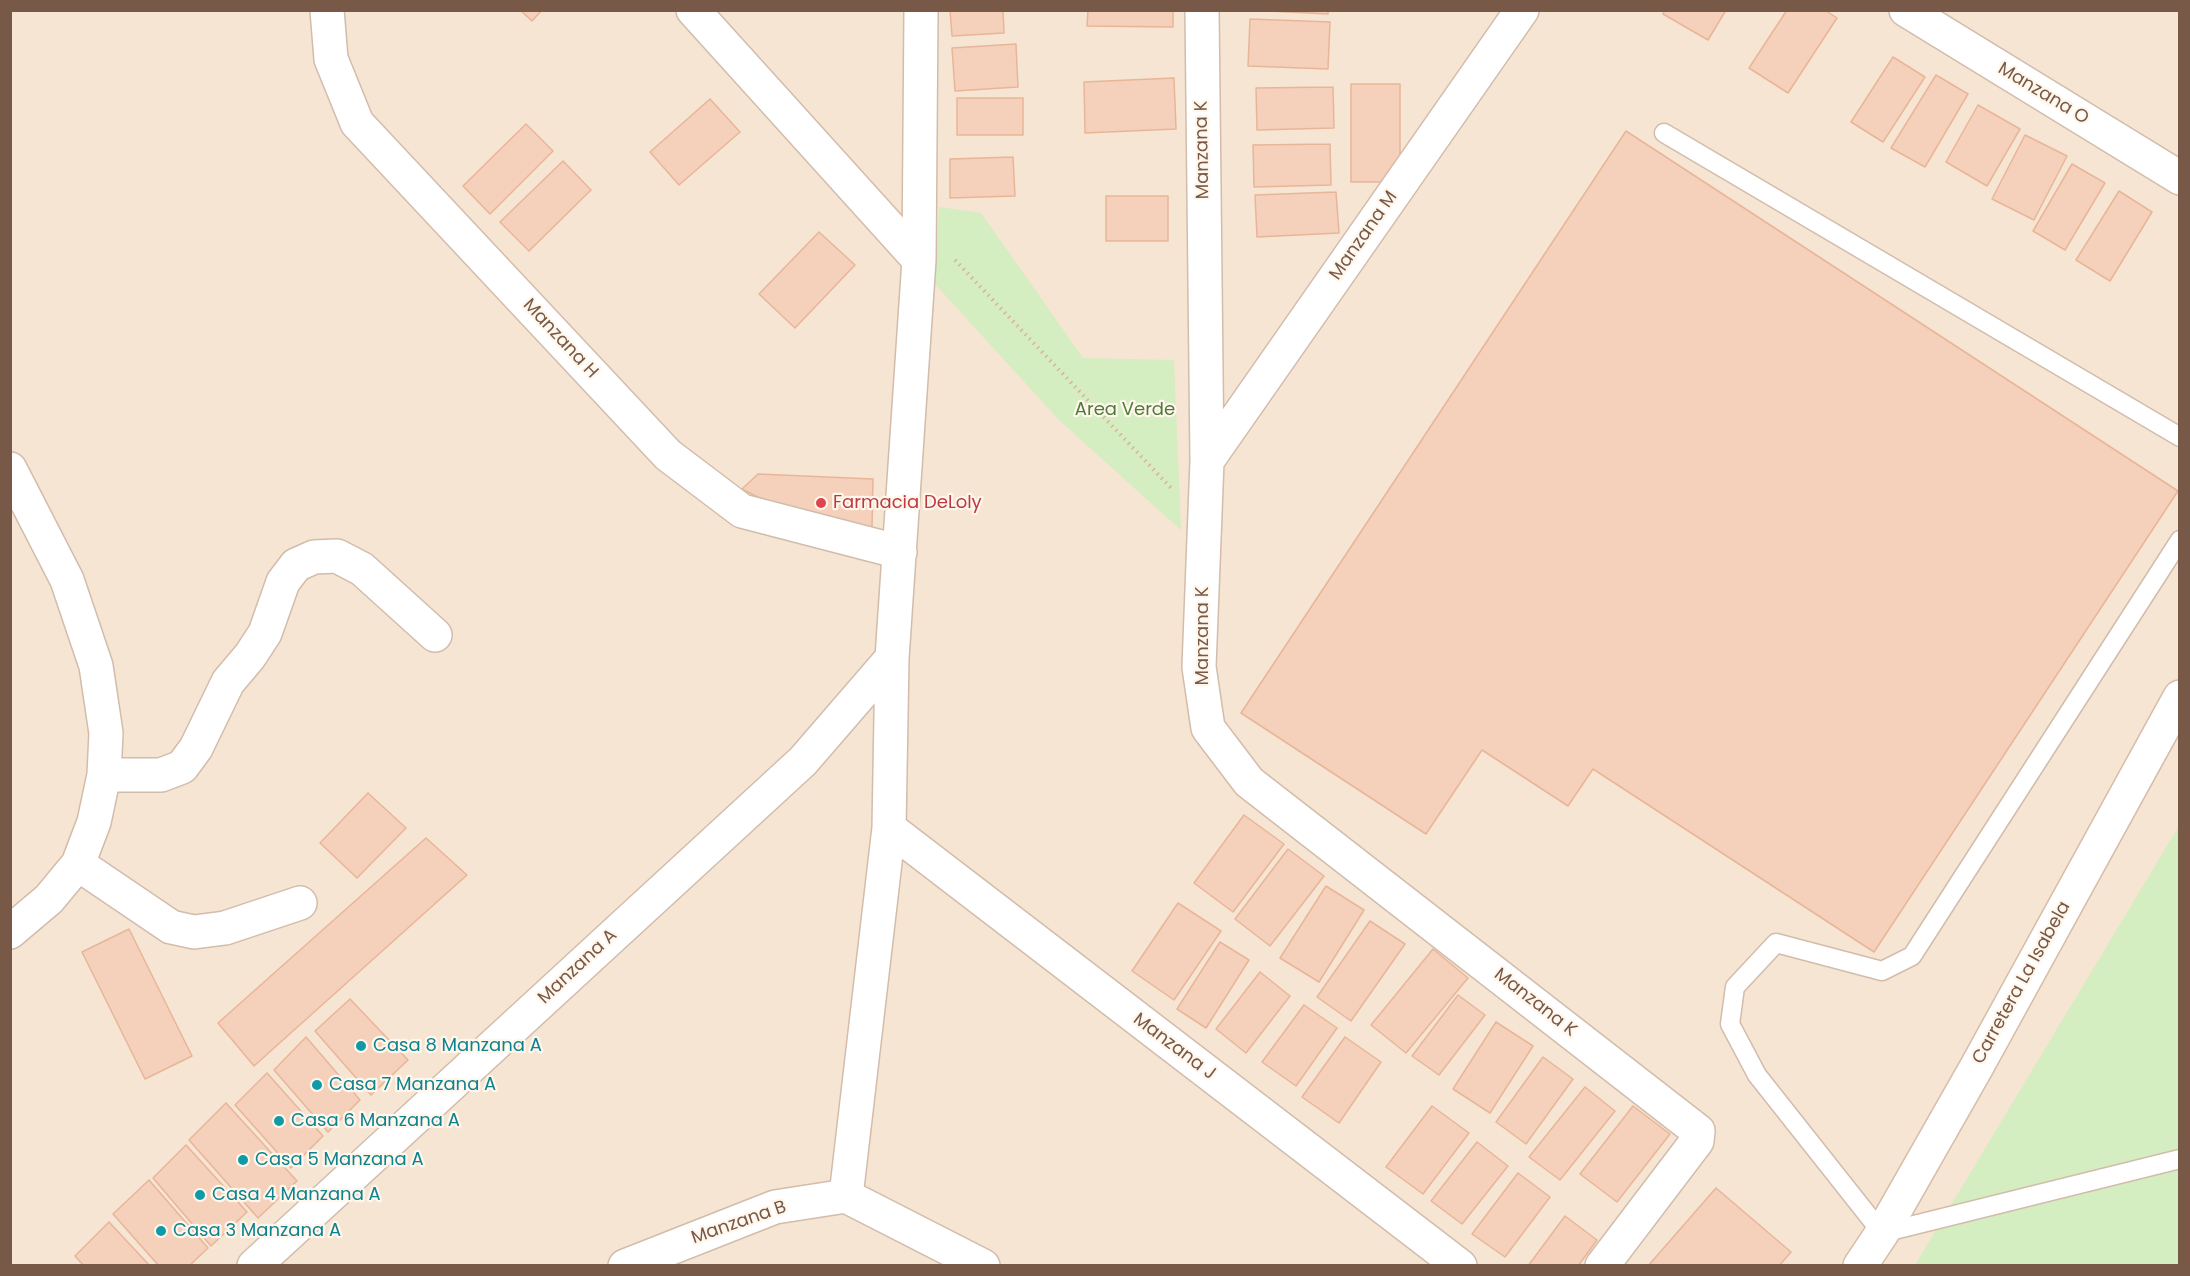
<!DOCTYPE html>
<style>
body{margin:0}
#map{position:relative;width:2190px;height:1276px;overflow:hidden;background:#fef3e4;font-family:Poppins,sans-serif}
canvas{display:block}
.frame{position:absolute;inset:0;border:12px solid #785847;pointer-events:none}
</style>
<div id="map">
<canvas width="2190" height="1276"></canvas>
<div class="frame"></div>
</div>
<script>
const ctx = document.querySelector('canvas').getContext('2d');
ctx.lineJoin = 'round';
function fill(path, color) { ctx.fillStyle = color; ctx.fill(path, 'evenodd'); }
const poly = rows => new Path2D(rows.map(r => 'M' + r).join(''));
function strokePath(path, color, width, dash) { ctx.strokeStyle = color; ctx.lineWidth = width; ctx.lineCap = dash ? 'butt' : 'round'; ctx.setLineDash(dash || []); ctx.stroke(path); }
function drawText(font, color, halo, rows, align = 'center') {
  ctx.font = font + ' Poppins,sans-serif'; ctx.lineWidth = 4.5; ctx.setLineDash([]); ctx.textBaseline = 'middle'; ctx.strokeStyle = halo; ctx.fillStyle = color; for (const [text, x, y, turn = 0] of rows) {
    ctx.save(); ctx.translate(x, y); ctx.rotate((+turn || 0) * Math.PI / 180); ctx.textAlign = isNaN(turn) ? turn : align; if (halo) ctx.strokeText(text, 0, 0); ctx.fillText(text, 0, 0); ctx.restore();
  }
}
const residential = poly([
 [11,11,2179,11,2179,1265,11,1265]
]);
const green = poly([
 [939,207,981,213,1083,358,1174,360,1181,530,1060,421,935,284],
 [2179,826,2179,1265,1915,1265]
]);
const building = poly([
 [520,10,542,10,532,21,520,10],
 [950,10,1003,10,1004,33,952,36,950,10],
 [1088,10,1173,10,1173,27,1087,26,1088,10],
 [1249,10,1328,10,1328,14,1249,10],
 [1665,10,1726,10,1708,40,1663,14,1665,10],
 [1787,10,1825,10,1837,18,1788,93,1749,68,1787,10],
 [1250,19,1330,22,1328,69,1248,66,1250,19],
 [1016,44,1018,87,955,91,952,48,1016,44],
 [1893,57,1925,77,1883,142,1851,122,1893,57],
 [1936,75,1968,94,1925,167,1891,148,1936,75],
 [1174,78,1176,129,1085,133,1084,82,1174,78],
 [1351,84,1400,84,1400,182,1351,182,1351,84],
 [1333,87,1334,128,1257,130,1256,88,1333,87],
 [957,98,1023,98,1023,135,957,135,957,98],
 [710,99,740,132,679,185,650,152,710,99],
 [1978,105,2020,129,1987,186,1946,162,1978,105],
 [526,124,553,151,490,214,463,186,526,124],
 [1626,131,2178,491,1874,952,1593,769,1568,806,1482,750,1426,834,1241,713,1626,131],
 [2025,135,2067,156,2034,220,1992,199,2025,135],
 [1330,144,1331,185,1254,187,1253,145,1330,144],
 [1013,157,1015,196,950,198,950,159,1013,157],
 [563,161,591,190,529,251,500,222,563,161],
 [2072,164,2105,183,2065,250,2033,231,2072,164],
 [2119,191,2152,212,2110,281,2076,260,2119,191],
 [1336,192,1339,233,1257,237,1255,195,1336,192],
 [1106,196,1168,196,1168,241,1106,241,1106,196],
 [819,232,855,265,795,328,759,294,819,232],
 [758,474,873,479,872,527,797,517,742,489,758,474],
 [368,793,406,828,357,878,320,843,368,793],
 [1244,815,1284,844,1233,912,1194,883,1244,815],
 [426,838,467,875,254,1066,218,1023,426,838],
 [1288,849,1324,876,1270,946,1235,919,1288,849],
 [1326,886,1364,910,1319,982,1280,958,1326,886],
 [1178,903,1221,931,1174,1000,1132,971,1178,903],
 [1370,921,1405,944,1351,1021,1317,997,1370,921],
 [129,929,192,1056,145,1079,82,952,129,929],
 [1220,942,1249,960,1206,1028,1177,1009,1220,942],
 [1433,949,1468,978,1406,1053,1371,1025,1433,949],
 [1260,972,1290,996,1246,1053,1216,1029,1260,972],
 [1458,995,1485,1015,1439,1075,1412,1056,1458,995],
 [350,999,408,1060,371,1095,315,1031,350,999],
 [1304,1005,1337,1028,1296,1086,1262,1062,1304,1005],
 [1496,1022,1533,1046,1490,1113,1453,1089,1496,1022],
 [306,1037,360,1100,328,1132,274,1070,306,1037],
 [1345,1037,1381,1062,1339,1123,1302,1097,1345,1037],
 [1543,1057,1573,1079,1526,1144,1496,1122,1543,1057],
 [267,1073,323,1136,291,1168,235,1105,267,1073],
 [1585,1087,1615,1111,1560,1180,1529,1157,1585,1087],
 [226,1103,297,1181,258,1218,189,1140,226,1103],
 [1432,1106,1469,1133,1423,1194,1386,1167,1432,1106],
 [1633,1106,1670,1134,1617,1202,1580,1174,1633,1106],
 [1477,1142,1508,1166,1462,1224,1431,1201,1477,1142],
 [186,1145,247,1212,211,1246,153,1178,186,1145],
 [1518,1173,1550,1197,1505,1257,1472,1234,1518,1173],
 [149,1180,208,1248,189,1266,159,1266,113,1214,149,1180],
 [1716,1188,1791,1252,1779,1266,1648,1266,1716,1188],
 [1565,1216,1597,1240,1578,1266,1528,1266,1565,1216],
 [109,1222,150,1266,84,1266,75,1256,109,1222]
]);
const path = poly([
 [955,260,1171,488]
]);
const lane = poly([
 [1664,133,2180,437],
 [2180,540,1912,956,1882,971,1776,943,1735,987,1730,1024,1757,1075,1882,1233,2180,1159]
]);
const street = poly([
 [327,10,331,59,357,123,668,455,742,511,900,552],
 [693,10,919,260],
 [1202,10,1207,461,1199,667,1208,728,1249,782,1698,1131,1697,1141,1602,1266],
 [1906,10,2180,178],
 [1207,461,1522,10],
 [10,469,67,580,96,666,106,733,104,775,94,822,78,864,49,899,10,932],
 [104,775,161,775,182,767,196,748,228,682,250,656,265,633,283,582,296,565,314,557,337,556,362,569,435,635],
 [889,828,1460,1266],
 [78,864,171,927,194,932,225,928,300,903],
 [846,1196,889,828,892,658,919,260,921,10],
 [254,1266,803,761,892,658],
 [625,1266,775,1207,846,1196,983,1266]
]);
const secondary = poly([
 [1860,1266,1882,1233,1976,1068,2180,697]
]);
const markers = [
 [821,503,6,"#e0444e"],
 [361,1046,6,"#0f9aa8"],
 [317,1085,6,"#0f9aa8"],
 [279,1121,6,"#0f9aa8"],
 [243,1160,6,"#0f9aa8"],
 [200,1195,6,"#0f9aa8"],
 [161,1231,6,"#0f9aa8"]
];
const streetNames = [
 ["Manzana O",2043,94,31],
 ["Manzana K",1203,150,-91],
 ["Manzana M",1364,236,-55],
 ["Manzana H",560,339,47],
 ["Manzana K",1203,636,-90],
 ["Manzana A",578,967,-43],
 ["Carretera La Isabela",2022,983,-61],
 ["Manzana K",1535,1003,38],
 ["Manzana J",1174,1047,37],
 ["Manzana B",739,1223,-19]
];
const parkNames = [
 ["Area Verde",1125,410]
];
const healthNames = [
 ["Farmacia DeLoly",833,503]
];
const cultureNames = [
 ["Casa 8 Manzana A",373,1046],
 ["Casa 7 Manzana A",329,1085],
 ["Casa 6 Manzana A",291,1121],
 ["Casa 5 Manzana A",255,1160],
 ["Casa 4 Manzana A",212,1195],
 ["Casa 3 Manzana A",173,1231]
];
fill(residential, '#f6e5d2');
fill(green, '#d4edc1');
fill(building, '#f5d0ba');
strokePath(building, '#e9b599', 1.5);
strokePath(lane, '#d2bcac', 21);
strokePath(street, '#d2bcac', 36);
strokePath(secondary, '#d6bca9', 36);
strokePath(path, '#dab39d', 4, [1.5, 4.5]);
strokePath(lane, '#fff', 18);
strokePath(street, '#fff', 33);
strokePath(secondary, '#fff', 33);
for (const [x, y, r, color] of markers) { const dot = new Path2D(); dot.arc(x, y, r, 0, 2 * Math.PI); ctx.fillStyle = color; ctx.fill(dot); strokePath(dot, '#fff7ec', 2); }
drawText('18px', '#785847', '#fff7ec', streetNames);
drawText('18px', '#507a3c', '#fff7ec', parkNames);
drawText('18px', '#be3a42', '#fff7ec', healthNames, 'left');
drawText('18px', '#0d838f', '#fff7ec', cultureNames, 'left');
</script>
